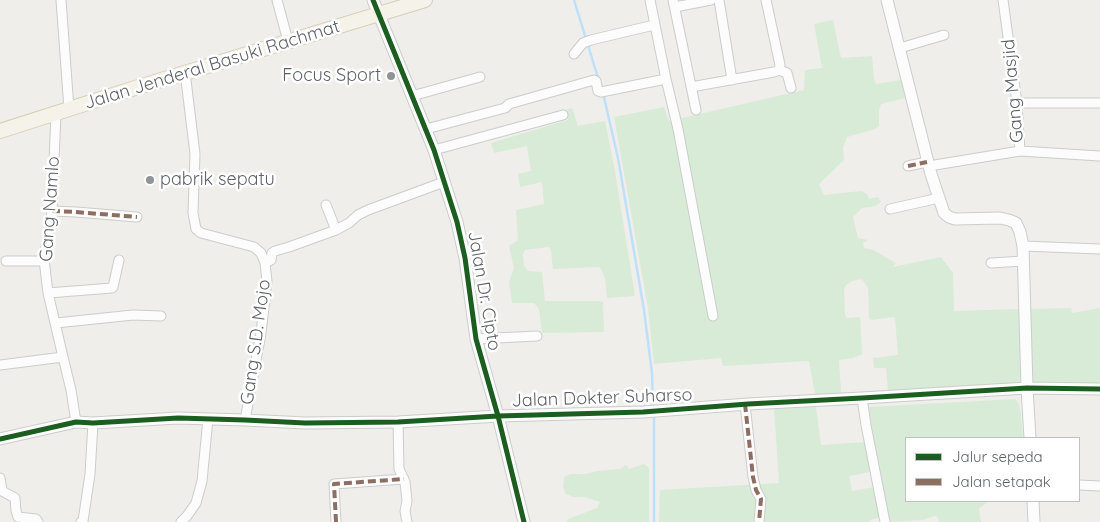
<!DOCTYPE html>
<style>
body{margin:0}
#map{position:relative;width:1100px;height:522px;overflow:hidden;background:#efeeea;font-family:Quicksand,sans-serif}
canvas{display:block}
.legend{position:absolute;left:905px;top:437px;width:175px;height:65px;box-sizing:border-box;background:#fff;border:1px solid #bfc1c3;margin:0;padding:6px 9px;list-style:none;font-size:15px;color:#5f6368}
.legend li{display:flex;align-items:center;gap:10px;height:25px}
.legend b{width:25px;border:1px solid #bfc1c3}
</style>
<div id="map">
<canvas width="1100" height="522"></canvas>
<ul class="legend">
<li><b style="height:6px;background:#1b5e20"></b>Jalur sepeda</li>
<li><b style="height:6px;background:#8d6e63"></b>Jalan setapak</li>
</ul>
</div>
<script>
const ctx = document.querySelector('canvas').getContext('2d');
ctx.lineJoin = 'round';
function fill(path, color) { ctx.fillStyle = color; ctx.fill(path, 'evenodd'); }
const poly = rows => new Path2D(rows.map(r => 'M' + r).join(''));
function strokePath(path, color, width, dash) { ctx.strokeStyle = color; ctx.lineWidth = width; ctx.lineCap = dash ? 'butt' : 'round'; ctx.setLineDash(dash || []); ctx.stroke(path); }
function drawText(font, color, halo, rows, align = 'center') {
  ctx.font = font + ' Quicksand,sans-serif'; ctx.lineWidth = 5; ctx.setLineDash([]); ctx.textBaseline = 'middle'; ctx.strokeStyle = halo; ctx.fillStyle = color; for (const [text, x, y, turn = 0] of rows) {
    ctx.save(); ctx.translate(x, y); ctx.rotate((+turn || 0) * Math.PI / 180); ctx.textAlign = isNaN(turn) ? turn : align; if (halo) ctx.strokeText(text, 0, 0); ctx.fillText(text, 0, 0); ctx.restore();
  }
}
const green = poly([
 [833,20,841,58,872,56,874,79,876,84,901,80,905,98,881,104,879,110,879,126,875,129,847,137,843,147,844,160,819,184,824,195,861,191,867,194,869,199,878,197,881,202,875,206,862,208,853,217,858,238,868,240,863,243,864,248,873,250,896,263,893,267,941,257,953,273,954,311,1019,309,1071,308,1072,313,1100,308,1100,388,1060,392,1022,381,1018,384,888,391,886,368,874,368,873,358,898,355,895,319,893,317,872,320,869,319,868,288,862,279,852,281,846,285,844,289,845,315,847,318,860,317,862,354,853,358,839,360,841,393,815,395,809,361,723,366,721,358,654,364,648,308,614,117,664,107,669,121,804,90,805,70,822,68,814,24],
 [572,108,578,126,605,121,615,171,635,296,607,298,605,278,600,267,553,269,551,251,549,247,525,250,523,254,524,266,528,271,542,272,545,301,599,301,603,302,604,331,603,332,542,333,539,309,534,303,512,303,509,282,514,268,509,246,518,240,516,210,544,204,542,182,520,187,518,174,531,171,527,146,494,153,491,143,568,120,565,110],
 [1015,399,1019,404,1021,415,1023,438,906,438,906,501,988,501,979,509,981,522,939,522,938,517,935,516,923,520,890,522,873,434,869,407],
 [816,407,821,445,866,442,870,472,849,476,852,491,874,487,880,517,870,520,870,522,659,522,660,490,779,483,774,408],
 [644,464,649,468,649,522,567,522,568,519,597,508,600,502,585,497,574,497,566,494,563,487,564,477,571,474,586,474,598,471,620,469,626,465,629,469]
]);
const stream = poly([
 [574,0,599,81],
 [603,93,618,158,644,310,652,373,653,408],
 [654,414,654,522]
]);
const minor = poly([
 [61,0,69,109],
 [277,0,288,41],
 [673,0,696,110],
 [719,0,732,80],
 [675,7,711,0],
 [900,48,944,35],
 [574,54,583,43,591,40,654,25],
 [779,70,787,73,791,88],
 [185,72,195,154,193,213,196,229,201,233,254,247,261,253,265,263,267,281,261,333,245,420],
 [666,79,678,129,713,316],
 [691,87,774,72,779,70,780,65,766,0],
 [412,96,480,77],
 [1017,103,1100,103],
 [56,113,52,211,44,259,48,293,63,357,71,390,76,422],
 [426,129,505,108,509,104,594,80,596,81,598,91,601,92,666,79,650,0],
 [434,150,563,115],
 [1020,151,1100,156],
 [908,166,927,162],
 [929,166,1020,151,1017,103,1003,0],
 [326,205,336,230],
 [890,209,939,198],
 [52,211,76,212,137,217],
 [1023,246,1100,249],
 [6,261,44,261],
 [265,263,271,260,272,253,275,251,289,247,336,230,349,223,358,215,368,210,444,182],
 [991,263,1024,261],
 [48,293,112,288,113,287,119,260],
 [56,323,133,315,161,316],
 [476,339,537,336],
 [0,365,63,357],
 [862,398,866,425,885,522],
 [745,404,753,477,756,490,761,499,759,522],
 [398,422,399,469,405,482,407,501,405,511,407,522],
 [0,478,2,491,15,498,16,511,18,517,36,519,38,522],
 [1079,485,1100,486],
 [81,522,83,521,90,474,93,423],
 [181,522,187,516,196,503,202,481,208,419],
 [336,522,334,484,404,479]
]);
const tertiary = poly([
 [373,0,423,123,434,150,457,222,465,258,476,339,498,416,524,522],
 [887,0,931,174,944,213,949,217,955,219,1000,218,1009,220,1016,223,1020,232,1023,246,1027,388,1030,438],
 [0,439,76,422,93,423,178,418,245,420,305,423,398,422,498,416,643,412,748,404,862,398,1027,388,1100,389],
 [1033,501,1034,522]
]);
const primary = poly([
 [0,131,135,88,425,0]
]);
const quiet = poly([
 [908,166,927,162],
 [52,211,76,212,137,217],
 [745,404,753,477,756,490,761,499,759,522],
 [336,522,334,484,404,479]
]);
const cycleway = poly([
 [373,0,423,123,434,150,457,222,465,258,476,339,498,416,524,522],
 [0,439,76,422,93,423,178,418,245,420,305,423,398,422,498,416,643,412,748,404,862,398,1027,388,1100,389]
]);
const markers = [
 [391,76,5,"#919496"],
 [150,180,5,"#919496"]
];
const streetNames = [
 ["Jalan Jenderal Basuki Rachmat",212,65,-17],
 ["Gang Masjid",1013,91,-95],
 ["Gang Namlo",50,209,-86],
 ["Jalan Dr. Cipto",484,291,80],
 ["Gang S.D. Mojo",256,342,-82],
 ["Jalan Dokter Suharso",602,398,-2]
];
const poiNames = [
 ["Focus Sport",381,76],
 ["pabrik sepatu",160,180,"left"]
];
fill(green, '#d8ebd6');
strokePath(stream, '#bfe0f9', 2.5);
strokePath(minor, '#cbcccc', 11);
strokePath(tertiary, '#cbcccc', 13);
strokePath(primary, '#d7ceb8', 16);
strokePath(minor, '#fdfcfc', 9);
strokePath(tertiary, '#fdfcfc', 11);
strokePath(primary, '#f4f2e9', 14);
strokePath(quiet, '#8d6e63', 4, [8, 4]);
strokePath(cycleway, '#1b5e20', 5);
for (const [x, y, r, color] of markers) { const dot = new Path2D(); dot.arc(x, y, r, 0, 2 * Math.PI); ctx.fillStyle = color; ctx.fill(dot); strokePath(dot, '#fff', 2); }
drawText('18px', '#5f6368', '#fff', streetNames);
drawText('18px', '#5f6368', '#fff', poiNames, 'right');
</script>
